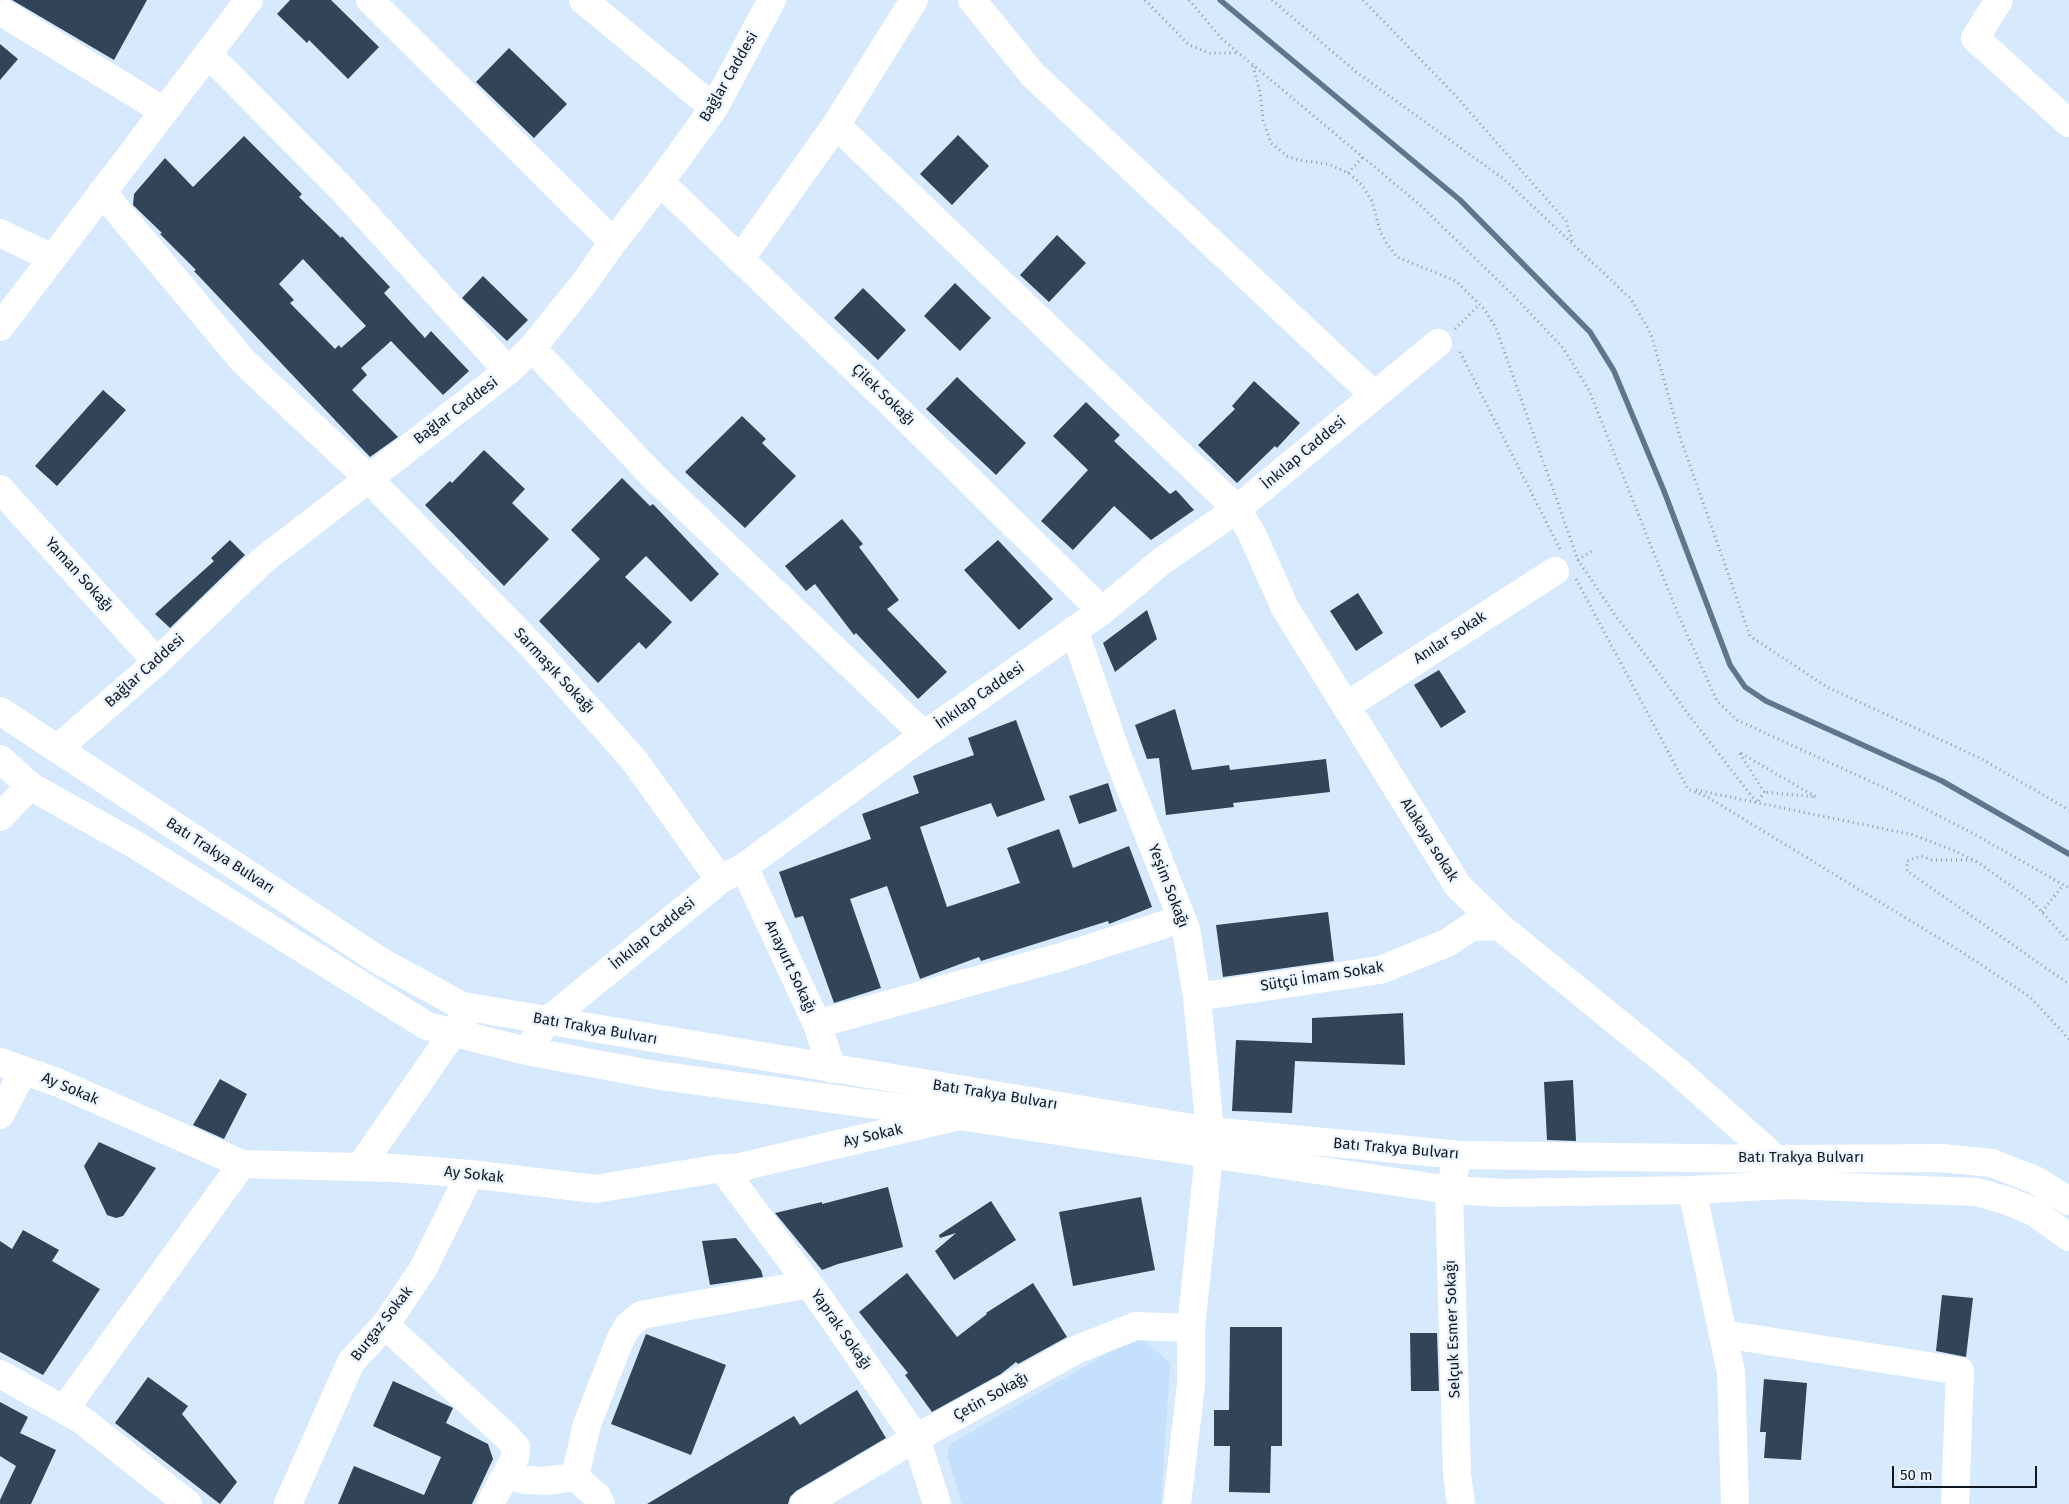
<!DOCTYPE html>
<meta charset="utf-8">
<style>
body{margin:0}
#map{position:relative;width:2069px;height:1504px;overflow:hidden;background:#d7e9fc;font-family:"Fira Sans",sans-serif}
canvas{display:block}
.scale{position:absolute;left:1892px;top:1466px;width:145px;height:22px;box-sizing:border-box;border:2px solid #0f1720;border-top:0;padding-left:6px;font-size:15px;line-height:18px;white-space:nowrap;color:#0f1720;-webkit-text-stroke:4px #ecf5ff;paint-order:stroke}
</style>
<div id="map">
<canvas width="2069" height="1504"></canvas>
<div class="scale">50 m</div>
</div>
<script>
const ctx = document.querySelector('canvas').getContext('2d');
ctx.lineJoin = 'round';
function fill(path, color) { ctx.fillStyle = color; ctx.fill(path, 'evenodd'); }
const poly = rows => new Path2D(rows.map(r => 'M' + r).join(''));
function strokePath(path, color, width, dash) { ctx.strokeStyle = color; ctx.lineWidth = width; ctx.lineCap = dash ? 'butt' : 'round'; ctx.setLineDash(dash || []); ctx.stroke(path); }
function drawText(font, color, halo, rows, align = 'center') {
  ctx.font = font + ' "Fira Sans",sans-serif'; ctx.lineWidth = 5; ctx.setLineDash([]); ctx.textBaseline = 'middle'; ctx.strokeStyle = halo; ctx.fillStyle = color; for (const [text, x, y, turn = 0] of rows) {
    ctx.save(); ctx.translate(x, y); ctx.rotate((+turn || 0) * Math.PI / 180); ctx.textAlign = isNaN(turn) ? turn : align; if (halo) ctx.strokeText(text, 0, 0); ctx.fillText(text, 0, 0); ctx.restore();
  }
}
const built = poly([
 [1139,1335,1170,1363,1161,1504,962,1504,947,1454,950,1444]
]);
const stream = poly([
 [1220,0,1460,200,1590,332,1614,371,1664,491,1730,665,1745,687,1766,701,1942,781,2069,854]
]);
const building = poly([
 [12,0,147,0,114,60],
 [290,0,331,0,379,47,348,79,309,40,307,43,277,14],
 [0,44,18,59,0,80],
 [509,48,567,104,534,138,476,82],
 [958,135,989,166,952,205,920,174],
 [244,136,302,194,299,197,341,238,342,236,390,287,384,293,425,338,431,331,469,371,443,395,391,341,361,368,367,375,352,390,398,437,370,457,194,271,196,270,160,234,162,233,133,205,134,194,165,158,193,187],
 [303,259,366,326,341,348,339,345,335,349,290,303,294,300,279,284],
 [1057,235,1086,263,1049,302,1020,275],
 [483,276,528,320,507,341,462,298],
 [955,283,991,318,960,351,924,316],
 [863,288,906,330,878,360,834,318],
 [957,377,1026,443,996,475,926,409],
 [1254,381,1300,423,1277,448,1275,446,1237,483,1198,445,1235,409,1232,406],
 [103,390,126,410,57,486,35,466],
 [1086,402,1120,435,1114,441,1170,494,1176,490,1194,510,1151,540,1114,506,1073,550,1041,521,1088,470,1053,436],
 [742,416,766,439,762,443,796,476,745,528,685,472],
 [484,450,525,489,512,503,549,539,504,586,425,505,450,481,452,483],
 [622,478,650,506,653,504,719,574,691,602,646,556,625,577,672,622,646,649,639,642,598,683,539,621,600,559,571,530],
 [842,519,863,544,859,547,899,600,887,609,947,672,918,699,856,633,854,635,815,584,806,591,785,566],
 [230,540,245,555,170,628,155,614,214,561,211,558],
 [998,540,1053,599,1019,630,964,570],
 [1358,593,1383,633,1356,651,1330,611],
 [1147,610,1157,639,1115,672,1103,643],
 [1439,670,1466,712,1441,728,1414,685],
 [1175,709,1192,770,1229,765,1230,770,1326,759,1330,792,1233,803,1234,807,1166,815,1159,758,1147,759,1135,725],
 [1016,720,1045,800,997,817,991,803,920,827,947,907,1020,883,1007,848,1059,829,1073,868,1129,846,1152,907,1109,924,1108,921,981,961,979,957,920,979,887,886,850,899,881,988,834,1003,803,916,795,918,779,872,871,839,862,814,919,793,913,776,974,755,968,738],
 [1108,783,1117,811,1079,824,1069,796],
 [1328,912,1334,961,1223,977,1216,925],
 [1403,1013,1405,1065,1295,1061,1292,1113,1232,1111,1236,1040,1312,1043,1312,1018],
 [220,1079,247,1094,224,1139,193,1125],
 [1573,1080,1576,1141,1547,1140,1544,1082],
 [99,1142,156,1168,123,1216,116,1218,107,1215,84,1166],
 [888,1187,903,1247,838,1264,822,1270,775,1213,822,1202,822,1204],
 [1141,1197,1155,1270,1073,1286,1059,1212],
 [991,1201,1016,1240,954,1280,935,1251,956,1233,940,1238,939,1235],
 [23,1230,59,1250,52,1261,100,1289,43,1375,0,1352,0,1241,12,1249],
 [736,1238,761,1270,763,1277,710,1285,702,1241],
 [907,1273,957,1337,987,1314,986,1313,1033,1283,1067,1337,1018,1364,1016,1362,1001,1374,932,1412,905,1375,908,1373,859,1312],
 [1942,1295,1973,1298,1966,1357,1936,1351],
 [1230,1327,1282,1327,1282,1446,1271,1446,1270,1493,1229,1492,1230,1446,1214,1446,1214,1410,1229,1410],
 [1410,1333,1437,1333,1439,1391,1411,1391],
 [646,1334,726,1365,691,1455,611,1424],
 [148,1377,188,1406,182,1414,237,1482,220,1504,115,1423],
 [1764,1379,1807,1383,1801,1460,1764,1458,1766,1432,1760,1432],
 [393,1381,451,1407,453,1408,446,1423,488,1444,493,1459,472,1504,338,1504,354,1466,424,1495,441,1457,373,1426],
 [857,1390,886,1438,796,1491,790,1497,788,1504,647,1504,794,1416,800,1425],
 [0,1402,28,1417,20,1433,56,1450,31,1504,0,1504,0,1500,16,1466,0,1456]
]);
const path = poly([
 [1145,0,1189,45,1210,53,1238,53],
 [1189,0,1222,39,1420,205,1511,293,1563,348,1589,390,1678,614,1717,701,1737,720,1887,789,1976,835,2069,888],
 [1272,0,1355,71,1505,180,1631,299,1651,334,1681,440,1750,636,1827,687,1980,758,2069,810],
 [1363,0,1454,94,1566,221,1573,244],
 [1253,66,1260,92,1263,120,1271,143,1287,156,1299,160,1328,164,1350,174,1362,185,1372,201,1380,231,1387,244,1397,257,1456,281,1485,310,1496,328,1578,560,1615,615,1653,665,1688,714,1757,803,1764,792,1739,752,1816,797,1764,792],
 [1348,173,1363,157],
 [1455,329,1479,305],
 [1460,352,1560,549],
 [1578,560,1593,550],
 [1576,579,1688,789,1709,798,1965,954,2030,997,2069,1039],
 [1696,790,1914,835,1955,851,1979,863,2032,901,2069,942],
 [1972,860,1932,860,1921,856,1907,861,1907,871,2069,984],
 [2042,912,2063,885]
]);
const minor = poly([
 [370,0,613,242],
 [583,0,714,108],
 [972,0,1033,75,1374,395],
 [1999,0,1975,38,2069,123],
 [0,11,164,111],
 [208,54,342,189,508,371],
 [836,125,1237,509,1252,534,1285,608,1458,886,1499,926,1675,1069,1776,1159],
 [660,182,899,411,1102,611],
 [102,192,244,362,368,478,534,648,634,760,720,880],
 [0,233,52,258],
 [741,258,836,125,914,0],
 [0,327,249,0],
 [532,348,654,477,924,735],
 [0,489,157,662],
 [1074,630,1118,757,1186,929,1197,997,1210,1131,1209,1154,1191,1328,1191,1385,1177,1504],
 [1346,706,1555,571],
 [57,749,157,662,262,561,508,371,532,348,585,282,613,242,660,182,714,108,772,0],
 [0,817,30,786],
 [744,867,817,1024,832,1069],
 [1197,997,1380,970,1447,943,1471,927,1499,926],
 [817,1024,1061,957,1182,919],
 [527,1051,547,1021,720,880,744,867,924,735,1102,611,1162,561,1237,509,1438,343],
 [0,1062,59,1083,242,1164,394,1168,470,1174,595,1189,722,1168,736,1168,959,1116],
 [0,1115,24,1070],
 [1459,1155,1449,1190,1457,1474,1461,1504],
 [360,1167,466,1014],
 [722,1168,819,1298,916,1438,937,1504],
 [1692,1190,1731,1372,1735,1504],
 [385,1325,504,1434,516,1447,515,1458,490,1504],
 [1723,1334,1960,1371,1955,1504],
 [0,1374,82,1420,188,1504],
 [64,1410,242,1164],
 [506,1475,525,1480,545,1481,575,1477,597,1496,601,1504],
 [575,1477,587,1424,620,1340,628,1326,641,1315,809,1284],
 [288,1504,351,1362,385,1325,423,1269,470,1174],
 [804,1504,916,1438,1078,1349,1136,1326,1191,1328]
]);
const major = poly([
 [0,711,380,961,462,1006,1210,1131,1459,1155,1776,1159,1941,1158,1992,1163,2035,1180,2069,1201],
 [0,759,30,786,134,844,427,1026,527,1051,655,1075,960,1116,1449,1190,1502,1193,1692,1190,1786,1185,1977,1192,2008,1201,2034,1212,2069,1237]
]);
const streetNames = [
 ["Bağlar Caddesi",729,77,-60],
 ["Çilek Sokağı",883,395,44],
 ["Bağlar Caddesi",456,411,-37],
 ["İnkılap Caddesi",1304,453,-40],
 ["Yaman Sokağı",79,575,48],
 ["Anılar sokak",1450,638,-33],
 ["Bağlar Caddesi",145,671,-42],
 ["Sarmaşık Sokağı",554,671,47],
 ["İnkılap Caddesi",980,696,-35],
 ["Alakaya sokak",1429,840,58],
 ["Batı Trakya Bulvarı",220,856,33],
 ["Yeşim Sokağı",1168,886,69],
 ["İnkılap Caddesi",653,934,-39],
 ["Anayurt Sokağı",790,967,65],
 ["Sütçü İmam Sokak",1322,977,-9],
 ["Batı Trakya Bulvarı",595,1029,10],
 ["Ay Sokak",70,1089,23],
 ["Batı Trakya Bulvarı",995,1095,9],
 ["Ay Sokak",873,1136,-13],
 ["Batı Trakya Bulvarı",1396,1149,5],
 ["Batı Trakya Bulvarı",1801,1158],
 ["Ay Sokak",474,1175,6],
 ["Burgaz Sokak",382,1324,-52],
 ["Selçuk Esmer Sokağı",1453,1329,-92],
 ["Yaprak Sokağı",841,1330,55],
 ["Çetin Sokağı",991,1397,-29]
];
fill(built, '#c4e0fd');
strokePath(stream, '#5f768c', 5.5);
fill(building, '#324558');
strokePath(path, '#8d9baa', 3, [1, 4]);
strokePath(minor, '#fff', 28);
strokePath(major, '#fff', 28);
drawText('15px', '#0f1720', '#ecf5ff', streetNames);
</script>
